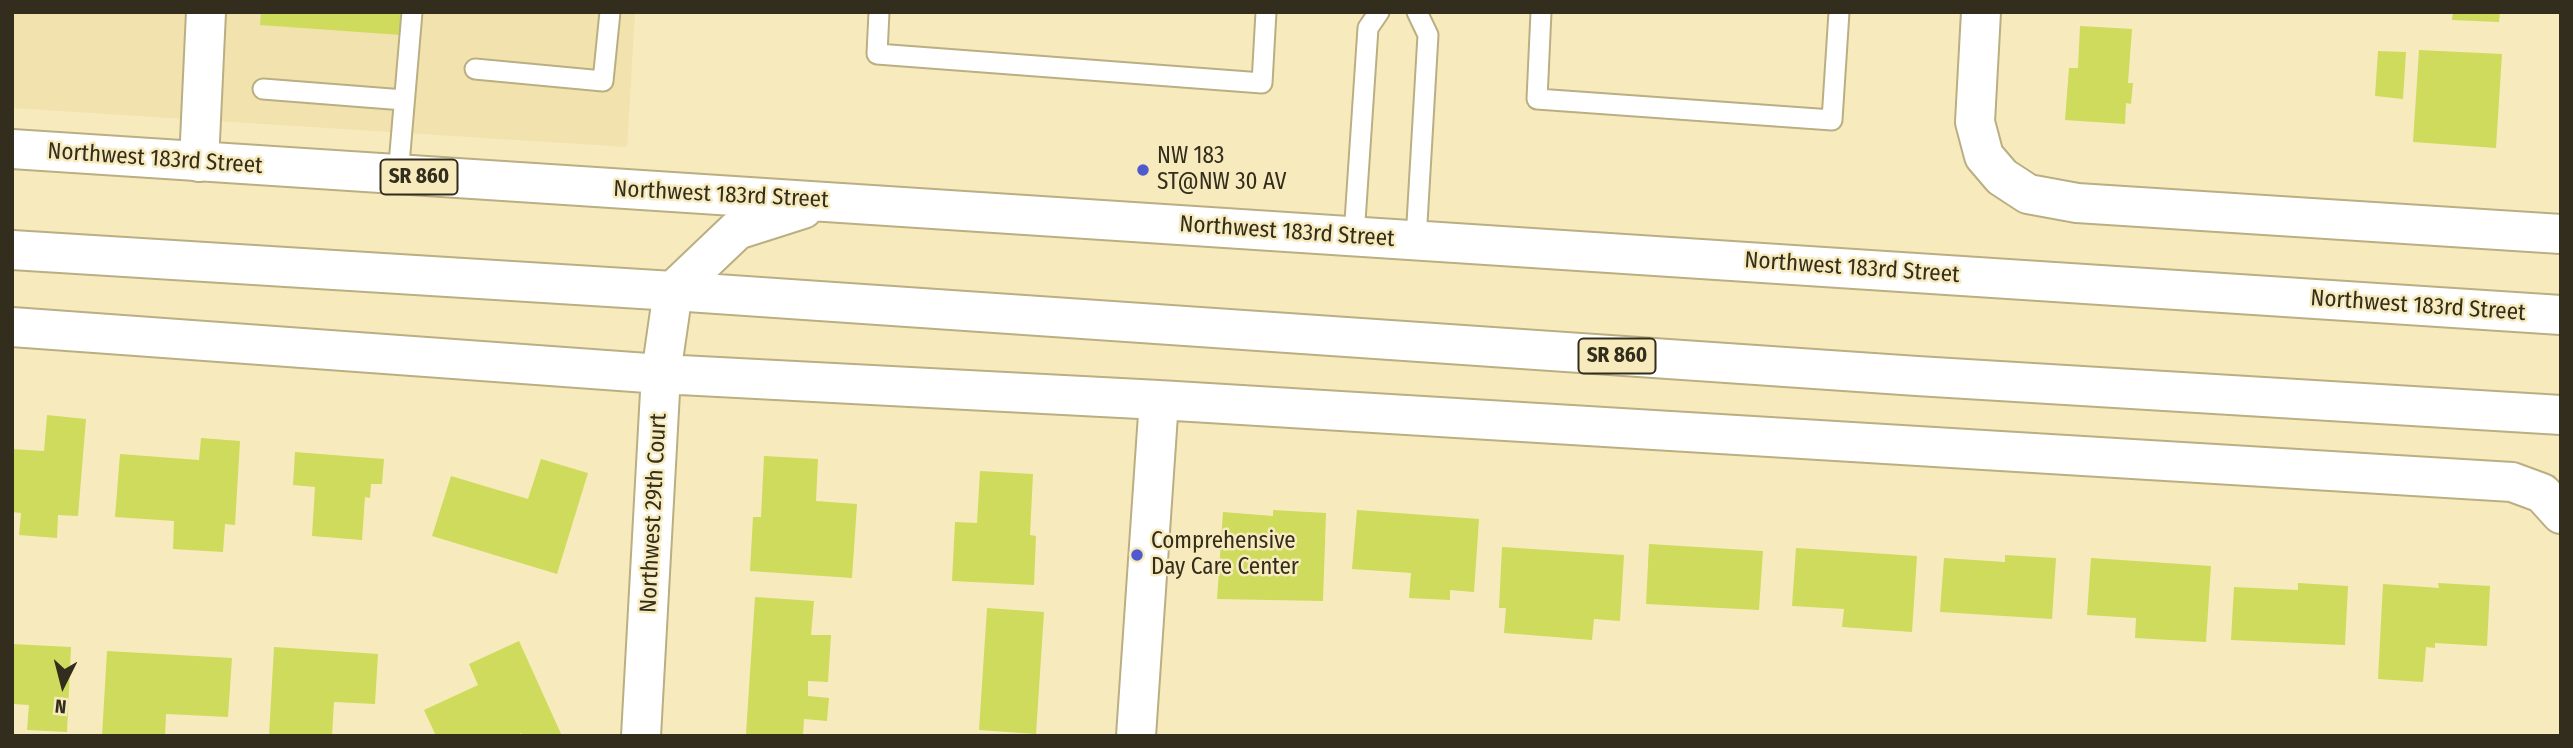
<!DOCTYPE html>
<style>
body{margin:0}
#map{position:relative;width:2573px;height:748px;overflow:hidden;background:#f7ebbe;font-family:"Fira Sans Condensed",sans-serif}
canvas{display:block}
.frame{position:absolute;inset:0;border:14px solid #322d1c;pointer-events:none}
.north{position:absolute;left:28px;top:650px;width:70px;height:70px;-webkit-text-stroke:5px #f7ebbe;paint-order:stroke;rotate:186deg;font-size:19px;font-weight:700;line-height:28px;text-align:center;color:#322d1c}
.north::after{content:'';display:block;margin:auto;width:24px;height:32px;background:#322d1c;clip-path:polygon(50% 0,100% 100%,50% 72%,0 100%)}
</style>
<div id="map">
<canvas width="2573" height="748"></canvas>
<div class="frame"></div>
<div class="north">N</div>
</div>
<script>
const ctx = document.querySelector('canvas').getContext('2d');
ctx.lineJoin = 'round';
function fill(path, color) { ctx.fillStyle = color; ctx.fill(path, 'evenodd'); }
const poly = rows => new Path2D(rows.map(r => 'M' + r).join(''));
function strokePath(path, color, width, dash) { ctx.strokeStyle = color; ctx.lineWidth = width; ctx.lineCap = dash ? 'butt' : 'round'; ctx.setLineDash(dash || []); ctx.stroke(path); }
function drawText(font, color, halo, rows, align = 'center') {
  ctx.font = font + ' "Fira Sans Condensed",sans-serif'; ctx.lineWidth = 5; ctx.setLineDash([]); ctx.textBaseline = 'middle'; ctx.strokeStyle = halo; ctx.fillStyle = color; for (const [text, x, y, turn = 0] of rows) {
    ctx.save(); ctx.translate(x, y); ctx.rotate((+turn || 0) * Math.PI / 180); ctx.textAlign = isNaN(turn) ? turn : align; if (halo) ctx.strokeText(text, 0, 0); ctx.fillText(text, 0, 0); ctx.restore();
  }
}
const built = poly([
 [12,12,635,12,627,147,12,108]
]);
const building = poly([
 [261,12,403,12,401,35,260,25],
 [2453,12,2500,12,2499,22,2452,20],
 [2080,26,2132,29,2128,83,2133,83,2131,104,2126,103,2125,124,2065,120,2069,68,2078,68],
 [2419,50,2502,54,2496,148,2413,142],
 [2378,51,2406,52,2403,99,2375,96],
 [47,415,86,419,78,516,58,515,57,538,19,535,21,513,12,512,12,449,44,451],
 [201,438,240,441,235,525,225,524,223,552,173,549,174,521,115,517,120,454,199,460],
 [295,452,384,459,382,484,371,484,370,498,365,497,362,540,312,536,315,487,293,485],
 [764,456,818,459,816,501,857,504,852,578,750,571,753,517,761,517],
 [541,459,588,473,557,574,432,536,451,476,528,499],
 [980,471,1033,474,1030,535,1036,536,1034,585,952,581,955,522,977,523],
 [1273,510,1326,513,1323,601,1217,599,1223,512,1273,516],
 [1357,510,1479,519,1474,592,1450,590,1450,600,1409,598,1411,573,1352,569],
 [1649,544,1763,551,1759,610,1646,604],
 [1502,547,1624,555,1620,621,1594,619,1592,640,1504,633,1506,608,1499,608],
 [1796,548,1917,556,1912,632,1842,627,1844,609,1792,606],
 [2005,555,2056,558,2052,619,1940,612,1944,558,2005,562],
 [2091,558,2211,566,2206,642,2135,638,2136,618,2087,615],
 [2298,583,2348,586,2345,645,2231,640,2234,587,2298,590],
 [2438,583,2490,586,2487,646,2435,643,2435,648,2426,647,2423,682,2378,679,2383,584,2439,588],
 [755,597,814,601,811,635,831,635,828,682,808,681,808,696,829,698,827,721,804,719,803,736,746,734],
 [987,608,1044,612,1036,734,979,730],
 [519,641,562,736,522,736,521,733,516,736,436,736,424,710,478,685,469,664],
 [12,644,71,647,67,732,27,730,29,705,12,704],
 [274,647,378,654,375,704,334,702,332,736,269,736],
 [107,651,232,658,228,717,166,714,165,736,102,736]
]);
const service = poly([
 [879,12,877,54,1262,83,1266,12],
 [1541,12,1537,99,1832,120,1839,12],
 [475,69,603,81,610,12],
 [263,89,404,100],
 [398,176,412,12],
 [1354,236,1368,28,1379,12],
 [1416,240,1428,35,1417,12]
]);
const minor = poly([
 [1981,12,1975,122,1984,156,2002,177,2028,194,2077,203,2561,234],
 [199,162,206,12],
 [12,327,661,374,1159,400,2512,482,2542,493,2561,514],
 [641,736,661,374,673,291],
 [1136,736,1159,400]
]);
const primary = poly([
 [12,149,2561,315],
 [12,250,673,291,1917,376,2561,415],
 [673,291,737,230,803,209]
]);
const markers = [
 [1143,170,7,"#4f5acf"],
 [1137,555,7,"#4f5acf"]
];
const shields = [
 [419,177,77],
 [1617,356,77]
];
const shieldNames = [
 ["SR 860",419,177],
 ["SR 860",1617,356]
];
const poiNames = [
 ["NW 183",1157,157],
 ["ST@NW 30 AV",1157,183],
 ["Comprehensive",1151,542],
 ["Day Care Center",1151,568]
];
const streetNames = [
 ["Northwest 183rd Street",155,159,4],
 ["Northwest 183rd Street",721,195,3],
 ["Northwest 183rd Street",1287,232,4],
 ["Northwest 183rd Street",1852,268,4],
 ["Northwest 183rd Street",2418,306,4],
 ["Northwest 29th Court",654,513,-87]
];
fill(built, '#f1e2ae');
fill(building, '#cedb5c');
strokePath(service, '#baae83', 23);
strokePath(minor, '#baae83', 42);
strokePath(primary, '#baae83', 42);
strokePath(service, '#fff', 19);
strokePath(minor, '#fff', 38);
strokePath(primary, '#fff', 38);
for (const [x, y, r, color] of markers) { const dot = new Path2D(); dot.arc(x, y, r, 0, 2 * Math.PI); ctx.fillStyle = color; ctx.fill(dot); strokePath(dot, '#f7ebbe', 2.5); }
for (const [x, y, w] of shields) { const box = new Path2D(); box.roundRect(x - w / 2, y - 17.5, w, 35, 5); ctx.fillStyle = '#f7ebbe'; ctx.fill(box); strokePath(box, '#322d1c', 2); }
drawText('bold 21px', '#322d1c', null, shieldNames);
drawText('23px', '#322d1c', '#f7ebbe', poiNames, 'left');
drawText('23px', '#322d1c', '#f7ebbe', streetNames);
</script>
